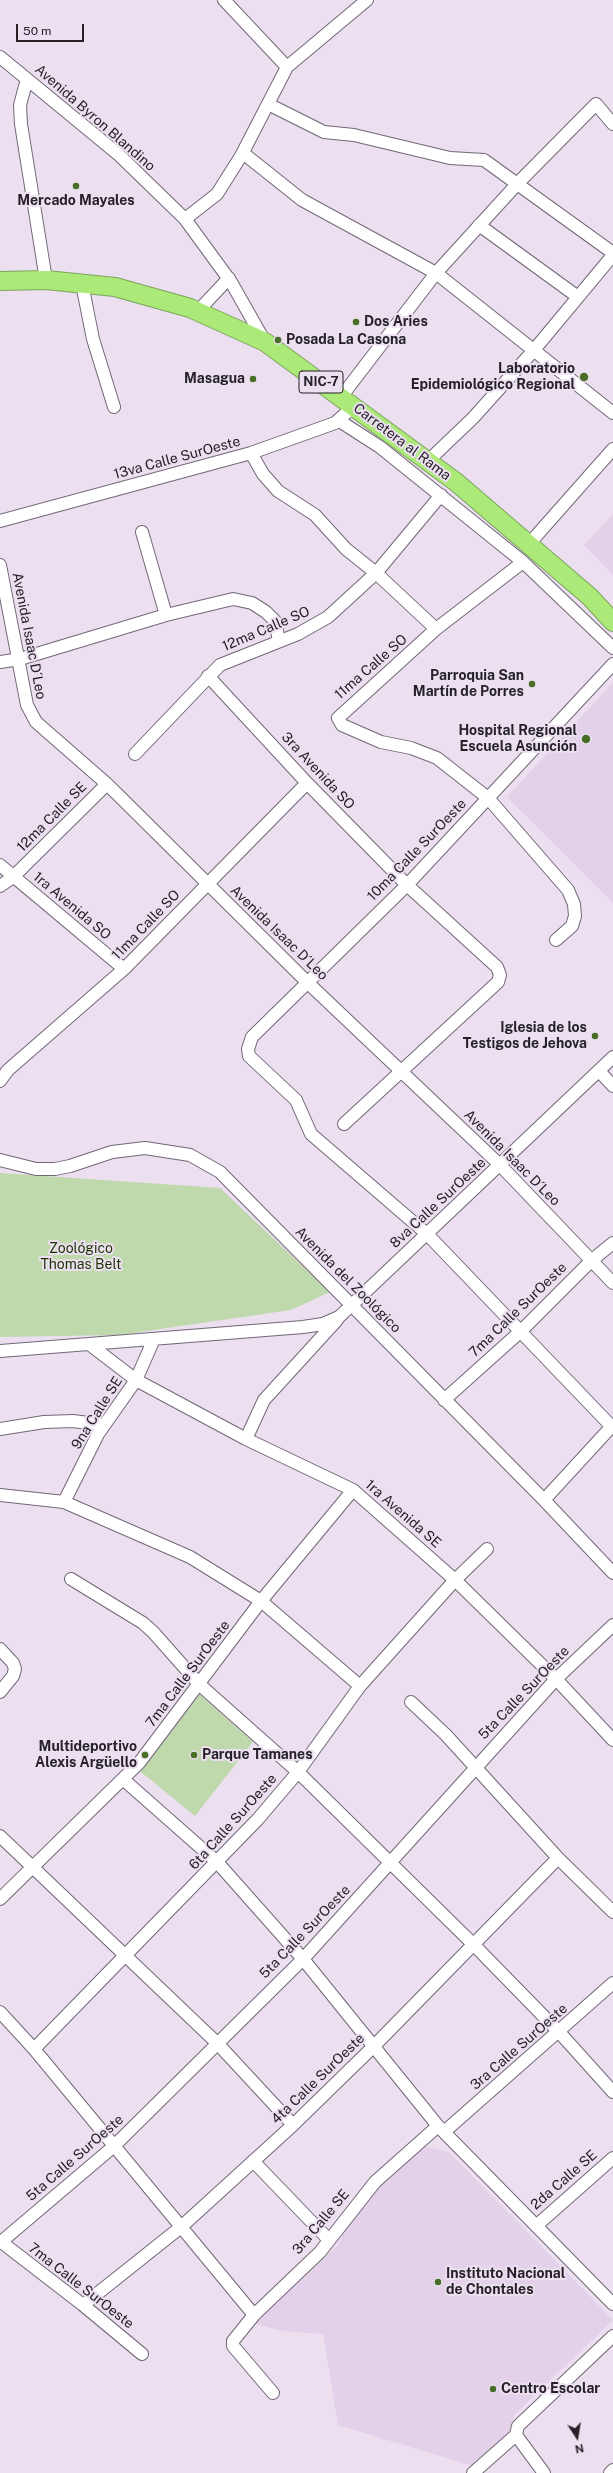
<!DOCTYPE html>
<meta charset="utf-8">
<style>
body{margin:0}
#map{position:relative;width:613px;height:2473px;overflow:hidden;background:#ebdff0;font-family:"Public Sans",sans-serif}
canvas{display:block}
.north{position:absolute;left:557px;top:2417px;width:40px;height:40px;-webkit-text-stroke:3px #ebdff0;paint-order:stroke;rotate:168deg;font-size:11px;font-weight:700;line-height:16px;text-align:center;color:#252127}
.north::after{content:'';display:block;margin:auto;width:14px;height:18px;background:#252127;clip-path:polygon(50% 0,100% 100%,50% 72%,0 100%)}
.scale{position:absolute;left:16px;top:24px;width:68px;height:18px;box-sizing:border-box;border:2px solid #252127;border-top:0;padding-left:5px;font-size:12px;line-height:14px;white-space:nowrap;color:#252127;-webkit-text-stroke:3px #ebdff0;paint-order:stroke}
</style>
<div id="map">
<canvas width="613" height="2473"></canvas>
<div class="north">N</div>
<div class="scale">50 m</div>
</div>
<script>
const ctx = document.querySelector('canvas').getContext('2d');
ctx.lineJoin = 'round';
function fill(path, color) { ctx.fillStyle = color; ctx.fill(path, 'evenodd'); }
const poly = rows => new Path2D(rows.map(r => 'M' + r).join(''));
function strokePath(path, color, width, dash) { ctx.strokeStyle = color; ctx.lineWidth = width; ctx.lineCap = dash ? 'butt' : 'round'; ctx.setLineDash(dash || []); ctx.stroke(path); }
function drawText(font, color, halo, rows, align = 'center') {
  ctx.font = font + ' "Public Sans",sans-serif'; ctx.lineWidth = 4; ctx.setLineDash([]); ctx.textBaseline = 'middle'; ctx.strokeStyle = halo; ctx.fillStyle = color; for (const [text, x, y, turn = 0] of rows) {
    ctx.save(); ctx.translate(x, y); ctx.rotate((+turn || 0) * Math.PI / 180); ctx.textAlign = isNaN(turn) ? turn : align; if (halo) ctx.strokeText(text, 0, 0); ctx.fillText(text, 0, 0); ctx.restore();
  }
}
const built = poly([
 [613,514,613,575,584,545],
 [613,682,613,903,507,797],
 [423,2146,449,2152,613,2320,514,2415,508,2436,473,2466,338,2425,323,2334,283,2331,255,2324,339,2244,344,2231,371,2194]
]);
const green = poly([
 [0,1173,220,1188,330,1292,291,1310,119,1335,0,1337],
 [196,1691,253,1742,195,1816,136,1768]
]);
const minor = poly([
 [224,0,287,67],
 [0,57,118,154,185,219,231,282,265,342],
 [27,79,20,105,21,124,46,280],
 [268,104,324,132,354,135,450,158,484,160,613,253],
 [243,153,302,200,436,273,518,183,596,104,613,124],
 [185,219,217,194,241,156,287,67,367,0],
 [479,225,578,297],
 [82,284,93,339,114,407],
 [198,311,229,278],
 [341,397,436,273,613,413],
 [338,420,380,447,523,562,613,648],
 [251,453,263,474,278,491,315,515,346,549,376,573,436,629],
 [428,461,473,418,534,350,613,255],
 [0,521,251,453,335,423,354,406],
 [142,532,166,615],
 [529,544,613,449],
 [523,562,436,629,338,718,342,725,381,742,411,748,437,758,488,798,568,890,574,904,575,916,572,926,556,940],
 [0,565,27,705,36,722,107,784,307,982,500,1165,613,1283],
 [0,662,20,659,166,615,233,599,252,603,266,612,275,621,279,641],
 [613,664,407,885,252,1037,248,1049,249,1056,296,1100,311,1134,427,1234,613,1428],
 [208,676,307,783,407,885,497,967,500,975,498,982,344,1124],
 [135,754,220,665,298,634,328,617,376,573,441,495],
 [0,865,124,969],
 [0,886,13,877,107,784],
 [599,1071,613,1086],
 [0,1081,8,1070,124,969,307,783],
 [0,1160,36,1169,55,1169,70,1166,112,1152,145,1148,190,1155,220,1172,544,1500,613,1573],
 [89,1344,136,1380,246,1439,353,1490,455,1580,556,1679,613,1740],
 [0,1351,303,1327,323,1324,339,1317,613,1057],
 [444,1400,521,1331,591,1261,613,1243],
 [0,1429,44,1422,73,1421,104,1425],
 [246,1439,264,1400,337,1320],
 [0,1495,64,1502,190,1557,261,1601,360,1686],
 [544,1500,613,1425],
 [64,1502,98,1434,136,1380,154,1339],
 [71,1579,143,1623,153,1632,200,1685,298,1772,473,1944,559,2032,613,2092],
 [0,1649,13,1663,15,1669,13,1676,0,1692],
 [411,1702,446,1735,558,1858,613,1912],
 [124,1780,217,1862,303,1959,438,2126,613,2304],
 [0,1836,217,2043,293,2125],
 [0,1899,139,1763,261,1601,353,1490],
 [0,2012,34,2049,254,2315],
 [34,2049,258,1819,298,1772,360,1686,455,1580,487,1549],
 [444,2132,613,1983],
 [253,2161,329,2240],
 [536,2226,613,2158],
 [0,2241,83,2305,142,2354],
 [1,2242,113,2147,303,1959,556,1679,613,1625],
 [83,2305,181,2227,293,2125,373,2047,558,1858],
 [273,2393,233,2346,233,2341,254,2315,320,2252,375,2182,438,2126],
 [516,2435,518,2426,613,2336],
 [516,2435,544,2473],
 [473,2473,516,2435],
 [610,2473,613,2470]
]);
const highway = poly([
 [0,281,46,280,115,287,190,308,265,342,456,482,590,597,613,622]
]);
const markers = [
 [76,186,4,"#486d26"],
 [356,322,4,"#486d26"],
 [278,340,4,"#486d26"],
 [584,377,5,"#486d26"],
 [253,379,4,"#486d26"],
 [532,684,4,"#486d26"],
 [586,739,5,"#486d26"],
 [595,1036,4,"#486d26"],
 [145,1755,4,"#486d26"],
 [194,1755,4,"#486d26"],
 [438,2282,4,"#486d26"],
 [493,2389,4,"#486d26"]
];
const shields = [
 [321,382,44]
];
const shieldNames = [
 ["NIC-7",321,382]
];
const streetNames = [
 ["Avenida Byron Blandino",95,118,41],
 ["Carretera al Rama",402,442,37],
 ["13va Calle SurOeste",177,458,-15],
 ["12ma Calle SO",266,629,-23],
 ["Avenida Isaac D´Leo",29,636,79],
 ["11ma Calle SO",371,667,-41],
 ["3ra Avenida SO",318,771,47],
 ["12ma Calle SE",52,817,-45],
 ["10ma Calle SurOeste",417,850,-46],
 ["1ra Avenida SO",72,906,40],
 ["11ma Calle SO",146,925,-46],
 ["Avenida Isaac D´Leo",279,933,44],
 ["Avenida Isaac D´Leo",512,1158,45],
 ["8va Calle SurOeste",438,1203,-43],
 ["Avenida del Zoológico",348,1280,45],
 ["7ma Calle SurOeste",518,1310,-44],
 ["9na Calle SE",97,1413,-58],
 ["1ra Avenida SE",403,1514,41],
 ["7ma Calle SurOeste",188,1674,-53],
 ["5ta Calle SurOeste",524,1693,-46],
 ["6ta Calle SurOeste",233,1822,-48],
 ["5ta Calle SurOeste",305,1932,-46],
 ["3ra Calle SurOeste",519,2047,-41],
 ["4ta Calle SurOeste",318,2079,-44],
 ["5ta Calle SurOeste",75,2158,-41],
 ["2da Calle SE",564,2180,-41],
 ["3ra Calle SE",321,2222,-50],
 ["7ma Calle SurOeste",81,2286,38]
];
const poiNames = [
 ["Mercado Mayales",76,201,"center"],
 ["Dos Aries",364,322,"left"],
 ["Posada La Casona",286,340,"left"],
 ["Laboratorio",575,369],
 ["Epidemiológico Regional",575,385],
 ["Masagua",245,379],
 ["Parroquia San",524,676],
 ["Martín de Porres",524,692],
 ["Hospital Regional",577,731],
 ["Escuela Asunción",577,747],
 ["Iglesia de los",587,1028],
 ["Testigos de Jehova",587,1044],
 ["Multideportivo",137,1747],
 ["Alexis Argüello",137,1763],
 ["Parque Tamanes",202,1755,"left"],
 ["Instituto Nacional",446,2274,"left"],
 ["de Chontales",446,2290,"left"],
 ["Centro Escolar",501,2389,"left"]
];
const parkNames = [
 ["Zoológico",81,1249],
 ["Thomas Belt",81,1265]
];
fill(built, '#e2d1e9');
fill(green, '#bfd9ad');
strokePath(minor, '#726776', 14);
strokePath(highway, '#7ca45c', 20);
strokePath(minor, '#fff', 12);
strokePath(highway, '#abea78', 18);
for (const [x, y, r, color] of markers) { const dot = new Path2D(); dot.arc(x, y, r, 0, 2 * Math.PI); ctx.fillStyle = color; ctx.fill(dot); strokePath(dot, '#ebdff0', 1.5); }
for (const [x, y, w] of shields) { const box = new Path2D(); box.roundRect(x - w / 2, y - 11, w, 22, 3); ctx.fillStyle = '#ebdff0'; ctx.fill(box); strokePath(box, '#252127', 1); }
drawText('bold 13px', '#252127', null, shieldNames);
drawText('14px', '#252127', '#ebdff0', streetNames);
drawText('bold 14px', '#252127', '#ebdff0', poiNames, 'right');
drawText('14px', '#1b3400', '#ebdff0', parkNames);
</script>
